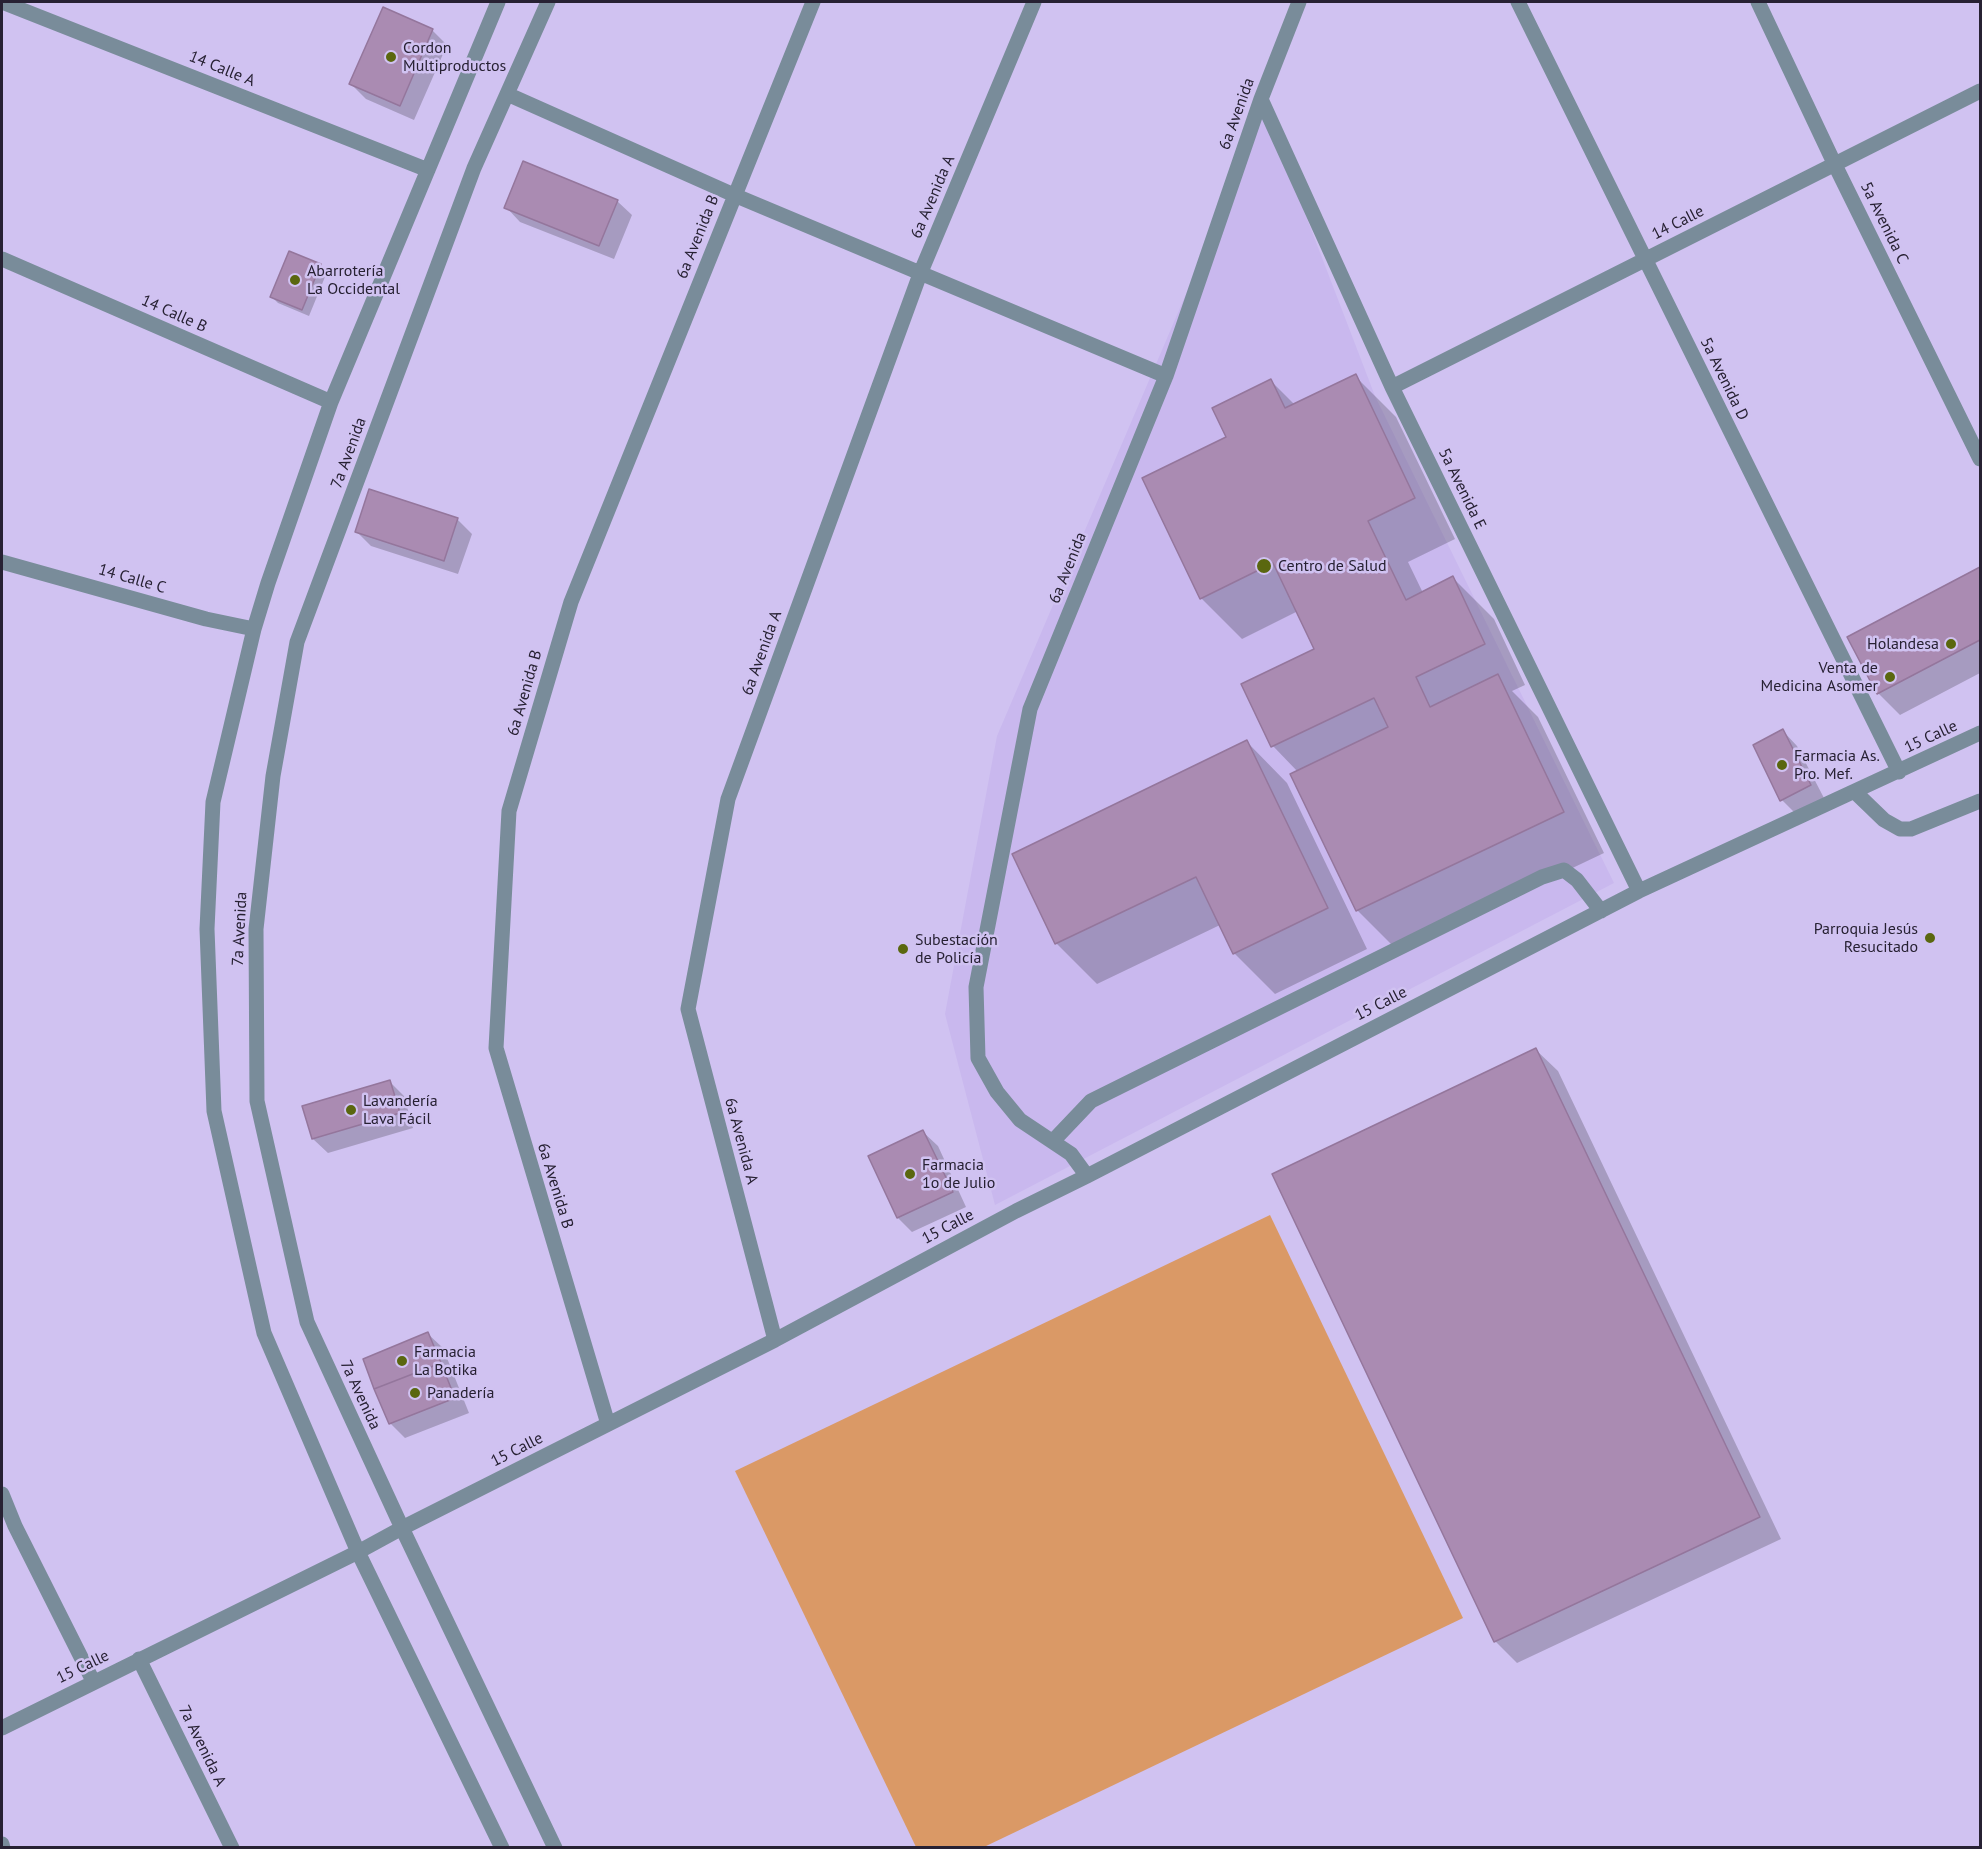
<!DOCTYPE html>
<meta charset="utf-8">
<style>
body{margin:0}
#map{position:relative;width:1982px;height:1849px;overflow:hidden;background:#d0c2f1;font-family:"PT Sans",sans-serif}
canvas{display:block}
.frame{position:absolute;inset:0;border:3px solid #272133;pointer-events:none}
</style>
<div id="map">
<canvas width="1982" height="1849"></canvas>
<div class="frame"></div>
</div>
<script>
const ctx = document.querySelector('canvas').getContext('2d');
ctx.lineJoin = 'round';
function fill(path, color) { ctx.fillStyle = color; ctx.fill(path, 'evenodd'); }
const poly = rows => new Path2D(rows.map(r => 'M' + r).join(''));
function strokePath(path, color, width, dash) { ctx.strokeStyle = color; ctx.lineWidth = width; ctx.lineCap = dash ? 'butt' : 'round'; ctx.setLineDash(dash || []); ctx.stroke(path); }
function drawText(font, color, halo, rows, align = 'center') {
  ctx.font = font + ' "PT Sans",sans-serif'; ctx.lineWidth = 5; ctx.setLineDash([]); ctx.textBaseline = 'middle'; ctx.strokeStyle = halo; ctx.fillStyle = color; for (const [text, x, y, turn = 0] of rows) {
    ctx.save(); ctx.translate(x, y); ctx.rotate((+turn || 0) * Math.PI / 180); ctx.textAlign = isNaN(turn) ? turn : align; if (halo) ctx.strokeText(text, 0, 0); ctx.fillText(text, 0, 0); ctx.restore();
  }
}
const built = poly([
 [1265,109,1375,396,1614,883,995,1205,945,1014,997,736]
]);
const green = poly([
 [1270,1215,1463,1618,984,1847,916,1847,735,1471]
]);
const shadow = poly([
 [432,30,447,45,414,120,366,99,351,84],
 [617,201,632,215,614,259,520,222,506,207],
 [320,266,327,272,309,316,278,303,271,296],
 [1355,376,1396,417,1455,539,1408,562,1423,593,1453,578,1494,619,1525,685,1512,691,1538,717,1604,853,1398,951,1358,911,1292,774,1298,772,1273,746,1243,684,1316,649,1298,611,1242,639,1201,598,1228,438,1271,381,1295,405],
 [457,519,472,534,458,574,371,546,356,531],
 [1980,569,1980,673,1900,715,1878,693,1849,638],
 [1783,731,1797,746,1825,800,1796,814,1782,800],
 [1247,742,1287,783,1367,949,1275,994,1234,953,1220,925,1097,984,1056,943],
 [1536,1050,1558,1071,1781,1539,1517,1663,1495,1641,1274,1175],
 [389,1081,404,1096,413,1128,328,1153,313,1139],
 [923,1132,938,1146,966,1207,912,1232,898,1218],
 [428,1334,443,1348,469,1413,405,1438,390,1423]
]);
const building = poly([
 [383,7,433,29,400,106,349,84,383,7],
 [523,161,618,200,599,246,504,208,523,161],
 [289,251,321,264,302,310,270,297,289,251],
 [1356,374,1415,498,1368,521,1406,600,1453,576,1485,644,1416,677,1430,707,1498,674,1564,812,1356,911,1290,774,1388,727,1374,698,1271,747,1241,684,1314,649,1273,563,1200,599,1142,478,1226,437,1212,408,1271,379,1285,408,1356,374],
 [369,489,458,518,444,561,355,532,369,489],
 [1980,567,1980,640,1877,694,1847,637,1980,567],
 [1783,729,1811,785,1780,801,1753,745,1783,729],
 [1247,740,1328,908,1233,954,1196,877,1055,944,1012,854,1247,740],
 [1536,1048,1760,1517,1494,1642,1272,1174,1536,1048],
 [390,1080,400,1113,312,1139,302,1106,390,1080],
 [923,1130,953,1192,897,1218,868,1156,923,1130],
 [428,1332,441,1363,374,1389,363,1359,428,1332],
 [441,1363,455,1398,389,1424,374,1389,441,1363]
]);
const minor = poly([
 [2,2,428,170],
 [498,2,331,402,268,583,254,629,213,802,207,929,214,1111,264,1333,358,1552,502,1848],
 [548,2,474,168,297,642,273,776,256,929,257,1101,307,1322,402,1528,555,1848],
 [1518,2,1899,772],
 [1758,2,1835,165,1980,459],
 [507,94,734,195,1166,376],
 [1261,99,1392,387,1639,891],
 [2,259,331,402],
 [1392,387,1980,91],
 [2,562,206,619,254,629],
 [1855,792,1884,820,1900,829,1911,829,1980,801],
 [1053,1141,1091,1101,1542,877,1564,870,1577,880,1601,911],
 [1087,1176,1071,1154,1020,1120,997,1092,978,1058,976,987,1030,709,1166,376,1261,99,1299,2],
 [775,1340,688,1009,728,799,920,274,1034,2],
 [608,1424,496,1048,509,811,571,602,813,2],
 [2,1494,15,1526,93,1681],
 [139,1659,232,1848],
 [2,1728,358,1552,402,1528,775,1340,1016,1211,1087,1176,1639,891,1980,733],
 [2,1844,3,1848]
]);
const markers = [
 [391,57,6,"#5a670f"],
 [295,280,6,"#5a670f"],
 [1264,566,8,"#5a670f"],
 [1951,644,6,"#5a670f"],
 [1890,677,6,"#5a670f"],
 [1782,765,6,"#5a670f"],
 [1930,938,6,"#5a670f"],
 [903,949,6,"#5a670f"],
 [351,1110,6,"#5a670f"],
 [910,1174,6,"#5a670f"],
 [402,1361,6,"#5a670f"],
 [415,1393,6,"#5a670f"]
];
const poiNames = [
 ["Cordon",403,48],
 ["Multiproductos",403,66],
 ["Abarrotería",307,271],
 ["La Occidental",307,289],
 ["Centro de Salud",1278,566],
 ["Holandesa",1939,644,"right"],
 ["Venta de",1878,668,"right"],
 ["Medicina Asomer",1878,686,"right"],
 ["Farmacia As.",1794,756],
 ["Pro. Mef.",1794,774],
 ["Parroquia Jesús",1918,929,"right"],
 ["Resucitado",1918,947,"right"],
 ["Subestación",915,940],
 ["de Policía",915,958],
 ["Lavandería",363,1101],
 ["Lava Fácil",363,1119],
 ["Farmacia",922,1165],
 ["1o de Julio",922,1183],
 ["Farmacia",414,1352],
 ["La Botika",414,1370],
 ["Panadería",427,1393]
];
const streetNames = [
 ["14 Calle A",222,69,22],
 ["6a Avenida",1237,114,-70],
 ["6a Avenida A",933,197,-67],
 ["14 Calle",1678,223,-27],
 ["5a Avenida C",1884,223,64],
 ["6a Avenida B",698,237,-68],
 ["14 Calle B",174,314,24],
 ["5a Avenida D",1724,379,64],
 ["7a Avenida",349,453,-70],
 ["5a Avenida E",1462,489,64],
 ["6a Avenida",1068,568,-68],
 ["14 Calle C",132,579,16],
 ["6a Avenida A",762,653,-70],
 ["6a Avenida B",525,693,-74],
 ["15 Calle",1931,737,-25],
 ["7a Avenida",240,929,-87],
 ["15 Calle",1381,1004,-27],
 ["6a Avenida A",741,1141,75],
 ["6a Avenida B",555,1186,73],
 ["15 Calle",948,1227,-28],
 ["7a Avenida",360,1395,65],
 ["15 Calle",517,1450,-27],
 ["15 Calle",83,1667,-26],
 ["7a Avenida A",202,1746,64]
];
fill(built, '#c9b8ee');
fill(green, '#da9966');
fill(shadow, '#0003');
fill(building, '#aa8bb2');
strokePath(building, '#94769c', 1.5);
strokePath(minor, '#798c9a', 15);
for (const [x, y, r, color] of markers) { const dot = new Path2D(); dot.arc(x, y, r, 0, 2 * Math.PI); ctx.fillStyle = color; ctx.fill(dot); strokePath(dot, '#d0c2f1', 2); }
drawText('16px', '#272133', '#d0c2f1', poiNames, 'left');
drawText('16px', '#272133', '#d0c2f1', streetNames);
</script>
